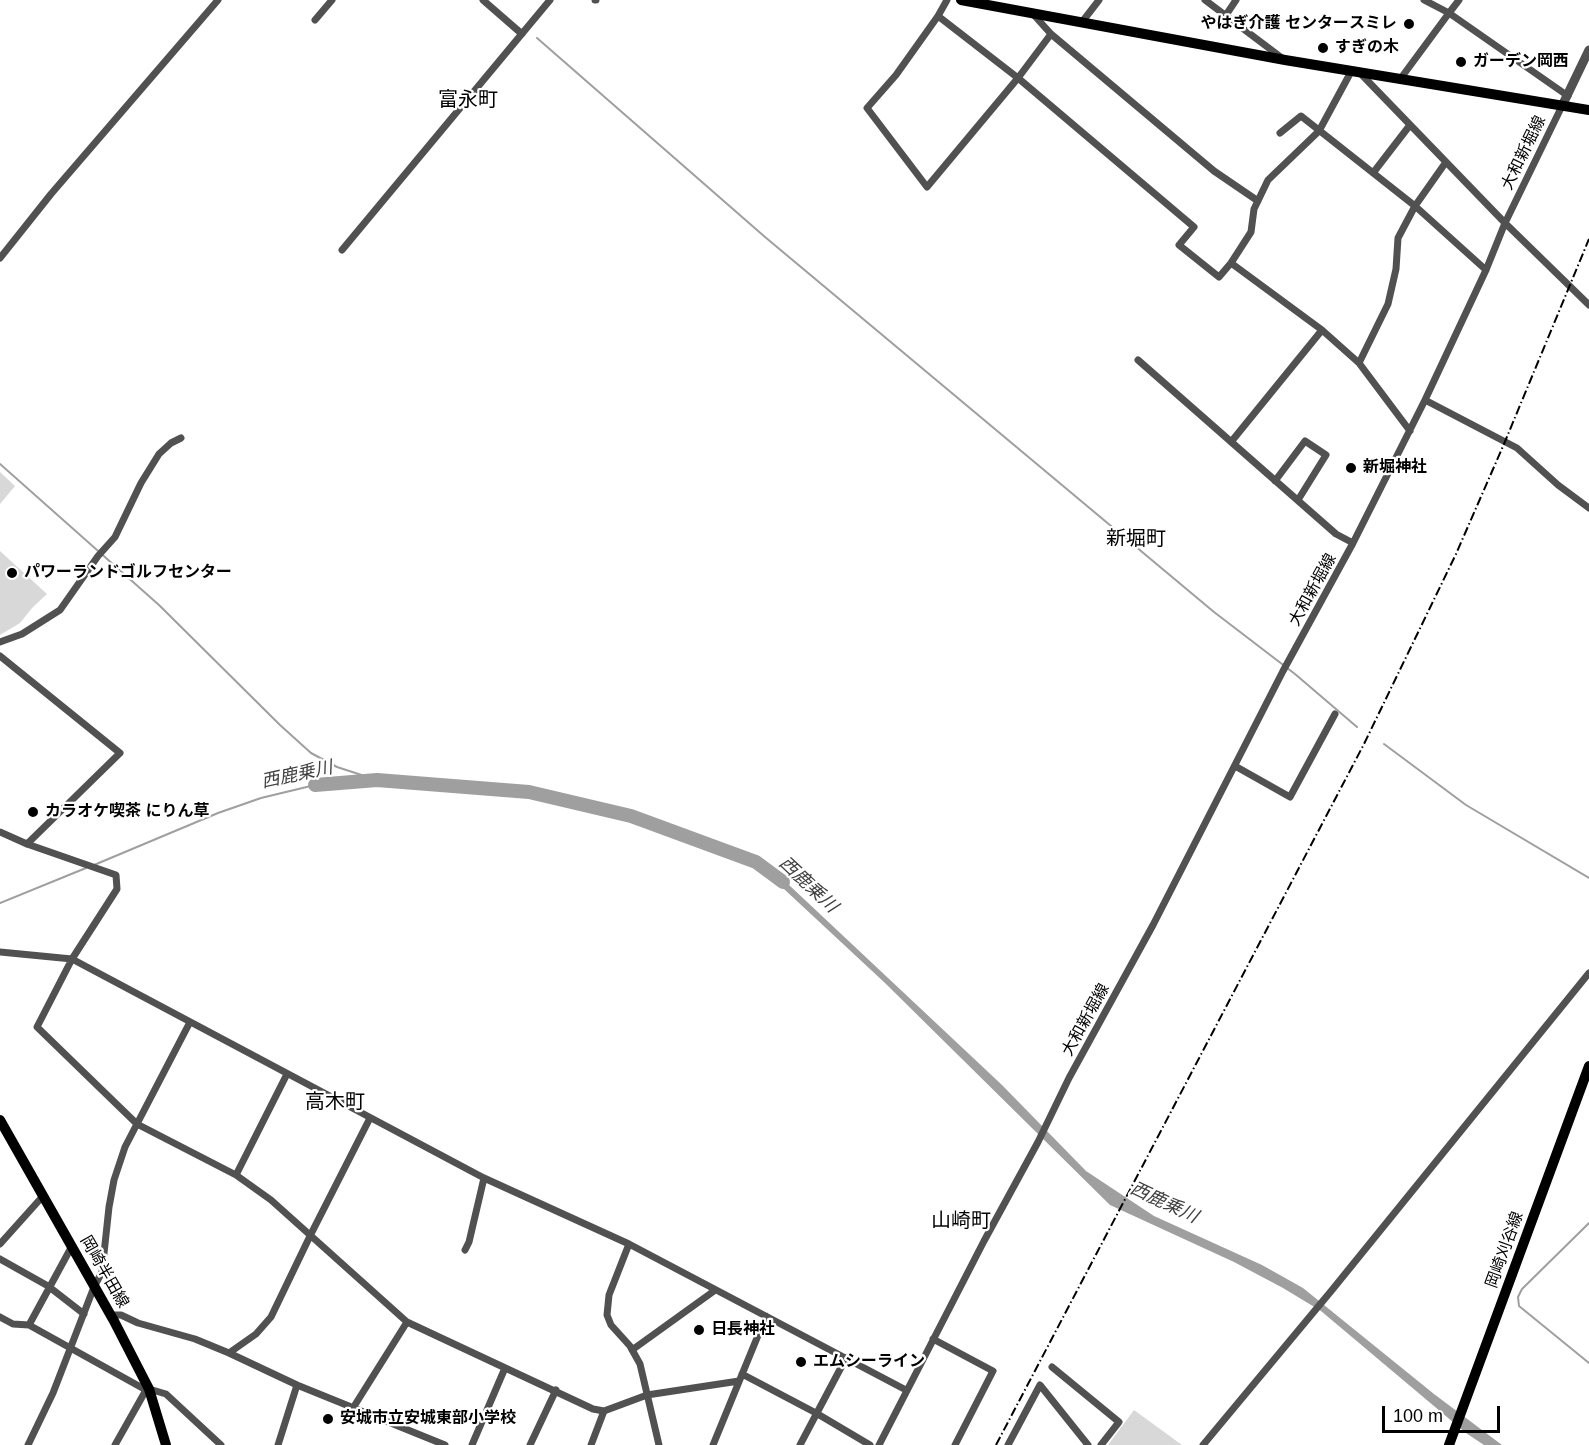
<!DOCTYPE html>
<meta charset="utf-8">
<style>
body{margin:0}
#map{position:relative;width:1589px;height:1445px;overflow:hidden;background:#fff;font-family:Helvetica,sans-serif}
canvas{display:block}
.scale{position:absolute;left:1382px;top:1406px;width:118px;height:27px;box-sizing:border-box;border:3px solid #000;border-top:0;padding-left:8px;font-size:18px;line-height:21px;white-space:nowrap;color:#000;-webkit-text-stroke:4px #fff;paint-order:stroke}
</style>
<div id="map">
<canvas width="1589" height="1445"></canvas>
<div class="scale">100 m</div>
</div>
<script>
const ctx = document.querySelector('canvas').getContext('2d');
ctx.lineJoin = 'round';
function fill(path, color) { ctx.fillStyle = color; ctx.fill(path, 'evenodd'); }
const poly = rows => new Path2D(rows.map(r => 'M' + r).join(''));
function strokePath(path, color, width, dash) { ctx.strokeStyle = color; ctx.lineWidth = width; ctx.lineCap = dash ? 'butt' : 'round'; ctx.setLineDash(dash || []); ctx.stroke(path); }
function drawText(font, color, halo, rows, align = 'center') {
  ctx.font = font + ' Helvetica,"Noto Sans JP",sans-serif'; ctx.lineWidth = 4.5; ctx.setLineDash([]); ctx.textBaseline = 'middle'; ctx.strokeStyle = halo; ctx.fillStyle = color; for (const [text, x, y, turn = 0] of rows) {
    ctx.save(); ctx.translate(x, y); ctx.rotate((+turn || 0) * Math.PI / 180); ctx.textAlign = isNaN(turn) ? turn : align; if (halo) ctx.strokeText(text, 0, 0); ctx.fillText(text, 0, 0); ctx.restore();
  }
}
const green = poly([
 [0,472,15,486,0,504],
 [0,551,47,594,32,608,20,623,0,635],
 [1134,1410,1182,1445,1108,1445]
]);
const water = poly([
 [772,869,1002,1085,1086,1171,1154,1216,1262,1265,1303,1288,1434,1394,1502,1445,1484,1445,1466,1433,1321,1311,1283,1288,1234,1262,1110,1205,885,983,770,876]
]);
const stream = poly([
 [537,38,765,237,1214,612,1295,674,1357,727],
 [0,464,159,605,280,725,311,753,337,767,377,780],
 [1384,744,1466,805,1589,878],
 [94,865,218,813,261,798,315,785],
 [0,903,86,868],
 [1589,1223,1522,1289,1518,1297,1519,1306,1589,1363]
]);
const river = poly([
 [315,785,377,780,529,792,631,816,756,862,783,882]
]);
const minor = poly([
 [483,0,522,34],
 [595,0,596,0],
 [947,0,938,16,896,75,867,108,927,187,1018,78,1051,34],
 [1205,0,1282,58],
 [1424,0,1449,13,1459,0],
 [1033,14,1051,34,1214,171,1258,201],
 [1226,15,1236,0],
 [938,16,1018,78,1194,227,1179,245,1219,277,1231,263,1251,232,1254,209,1268,180,1319,131,1352,70],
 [315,20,332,0],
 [1082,22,1099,0],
 [1361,74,1505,223,1589,305],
 [1401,78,1449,13,1568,96],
 [1280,133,1301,116,1415,206,1486,270],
 [1373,173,1410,125],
 [342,250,550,0],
 [0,258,51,194,218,0],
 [1231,263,1322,330,1359,363,1410,431],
 [1138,360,1336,534,1353,543],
 [1359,363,1388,304,1396,269,1398,238,1415,206,1446,162],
 [1425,400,1517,448,1558,485,1589,508],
 [1231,442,1322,330],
 [1275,481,1305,441,1326,455,1298,500],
 [0,642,22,634,60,610,98,556,115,537,141,483,159,454,171,443,181,438],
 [0,656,120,753,27,844],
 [1235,766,1290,797,1335,714],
 [0,832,27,844,116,875,117,889,72,959,37,1027,137,1124,236,1175,271,1200,407,1322,593,1409,604,1411,647,1395,739,1381],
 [0,952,72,959,484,1178,629,1244,906,1390],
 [236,1175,287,1074],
 [0,1244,43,1196],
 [629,1244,609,1295,607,1315,611,1325,630,1346,640,1364,659,1445],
 [465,1250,469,1242,484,1178],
 [0,1259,48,1286,84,1314],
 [111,1315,121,1315,138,1323,195,1339,229,1353,297,1385,445,1445],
 [0,1317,13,1324,29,1325,146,1390],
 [29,1325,72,1246],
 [933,1339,993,1371,955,1445],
 [632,1350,714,1291],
 [229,1353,256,1334,271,1317,311,1234,370,1118],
 [1052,1367,1119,1422,1101,1445],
 [742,1374,816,1413,870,1445],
 [353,1408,407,1322],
 [28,1445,53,1393,94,1287,102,1272,109,1207,114,1180,125,1147,190,1022],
 [115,1445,146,1390,149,1389,166,1394,221,1445],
 [278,1445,297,1385],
 [472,1445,505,1368],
 [530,1445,556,1390],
 [591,1445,604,1411],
 [713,1445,766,1316],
 [800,1445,846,1358],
 [879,1445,984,1241,1038,1142,1069,1078,1153,925,1283,671,1353,543,1425,400,1486,270,1505,223,1562,106],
 [1008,1445,1040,1385,1088,1445],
 [1203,1445,1332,1290,1589,973]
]);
const tertiary = poly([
 [1562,106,1589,50]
]);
const primary = poly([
 [961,0,1285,60,1589,110],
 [0,1120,114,1321,149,1389,166,1445],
 [1449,1445,1589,1066]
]);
const rail = poly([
 [996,1445,1364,744,1456,554,1504,444,1589,239]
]);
const markers = [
 [1409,24,6,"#000"],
 [1323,48,6,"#000"],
 [1461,62,6,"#000"],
 [1351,468,6,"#000"],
 [12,573,6,"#000"],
 [33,812,6,"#000"],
 [699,1330,6,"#000"],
 [801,1362,6,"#000"],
 [328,1419,6,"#000"]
];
const poiNames = [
 ["やはぎ介護 センタースミレ",1397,24,"right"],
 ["すぎの木",1335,48],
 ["ガーデン岡西",1473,62],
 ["新堀神社",1363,468],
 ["パワーランドゴルフセンター",24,573],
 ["カラオケ喫茶 にりん草",45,812],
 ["日長神社",711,1330],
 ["エムシーライン",813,1362],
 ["安城市立安城東部小学校",340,1419]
];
const streetNames = [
 ["大和新堀線",1524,153,-64],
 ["大和新堀線",1313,590,-61],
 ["大和新堀線",1086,1020,-61],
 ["岡崎刈谷線",1505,1250,-70],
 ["岡崎半田線",104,1272,60]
];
const waterNames = [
 ["西鹿乗川",297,775,-12],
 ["西鹿乗川",808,885,43],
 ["西鹿乗川",1164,1203,25]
];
const quarterNames = [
 ["富永町",468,100],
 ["新堀町",1136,539],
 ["高木町",335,1102],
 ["山崎町",961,1221]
];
fill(green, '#d8d8d8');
fill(water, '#9f9f9f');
strokePath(stream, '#9f9f9f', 2);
strokePath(river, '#9f9f9f', 14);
strokePath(minor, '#515151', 7);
strokePath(tertiary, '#515151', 9);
strokePath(primary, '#000', 10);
strokePath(rail, '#000', 2, [9, 3, 1.5, 3]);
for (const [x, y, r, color] of markers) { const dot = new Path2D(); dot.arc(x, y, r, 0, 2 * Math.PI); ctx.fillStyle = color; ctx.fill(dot); strokePath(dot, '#fff', 2); }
drawText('bold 16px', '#000', '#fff', poiNames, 'left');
drawText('16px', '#000', '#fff', streetNames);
drawText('italic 18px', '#404040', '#fff', waterNames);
drawText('20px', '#000', '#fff', quarterNames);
</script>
